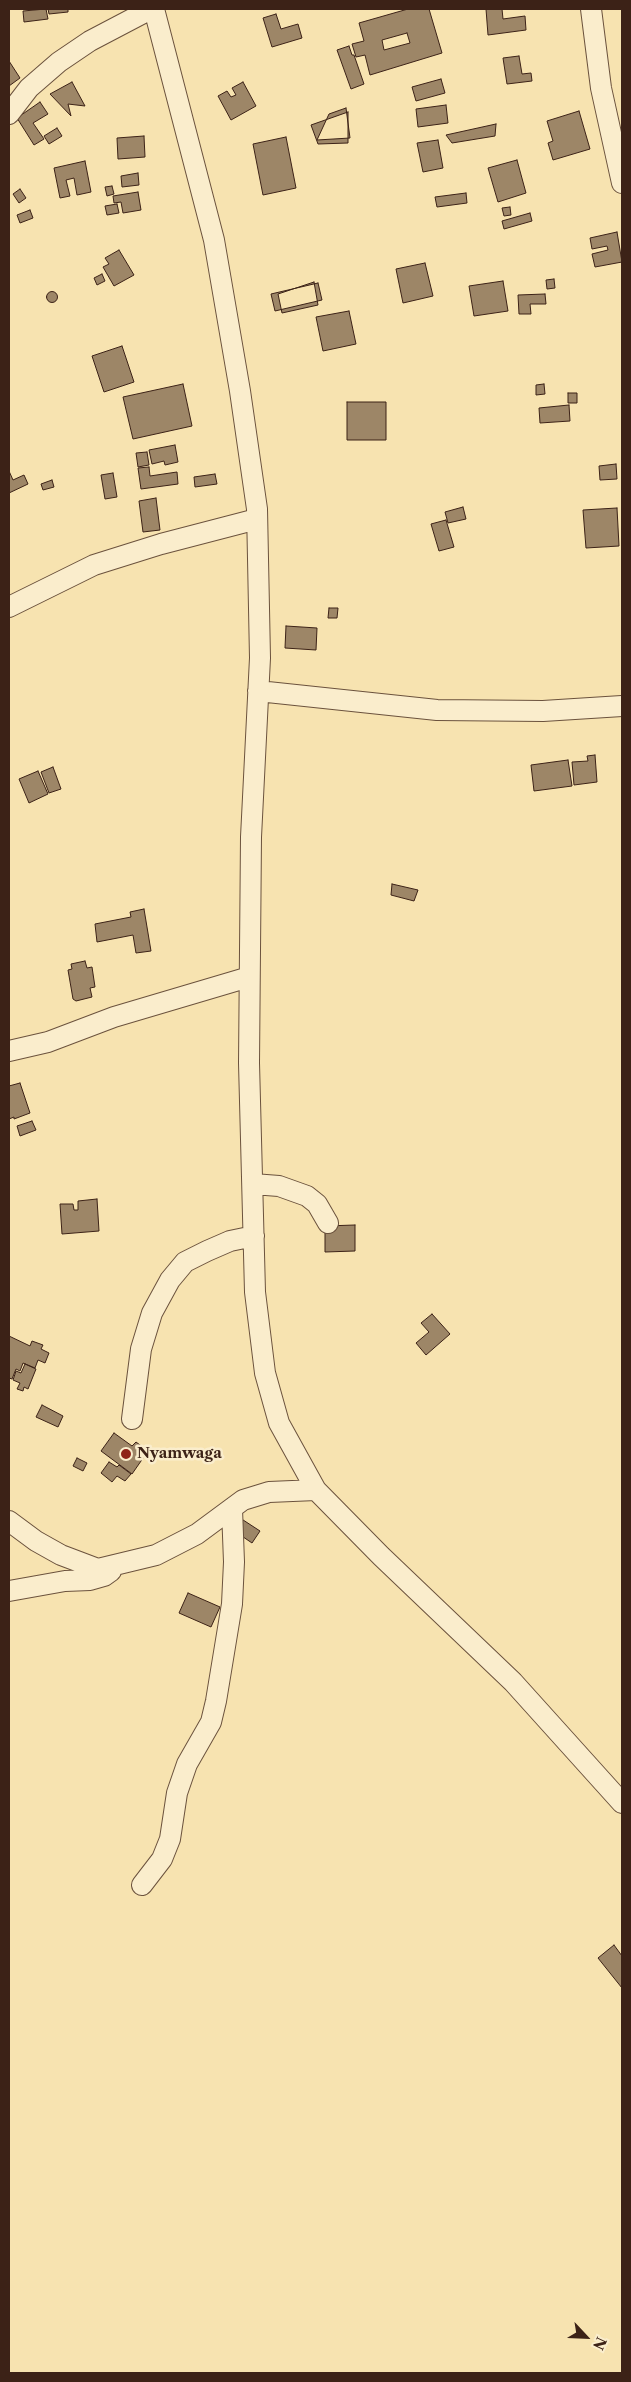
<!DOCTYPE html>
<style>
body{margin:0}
#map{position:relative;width:631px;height:2382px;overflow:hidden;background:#f7e3b0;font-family:"Libre Caslon Text",serif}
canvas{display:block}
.frame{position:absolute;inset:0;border:10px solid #3c2217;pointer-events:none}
.north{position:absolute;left:561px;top:2312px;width:50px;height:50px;-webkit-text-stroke:4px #faedcc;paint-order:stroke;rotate:115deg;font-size:14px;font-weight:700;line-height:20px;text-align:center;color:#3c2217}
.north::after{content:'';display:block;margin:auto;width:18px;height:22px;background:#3c2217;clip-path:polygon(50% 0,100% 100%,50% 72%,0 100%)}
</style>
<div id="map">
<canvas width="631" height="2382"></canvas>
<div class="frame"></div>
<div class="north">N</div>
</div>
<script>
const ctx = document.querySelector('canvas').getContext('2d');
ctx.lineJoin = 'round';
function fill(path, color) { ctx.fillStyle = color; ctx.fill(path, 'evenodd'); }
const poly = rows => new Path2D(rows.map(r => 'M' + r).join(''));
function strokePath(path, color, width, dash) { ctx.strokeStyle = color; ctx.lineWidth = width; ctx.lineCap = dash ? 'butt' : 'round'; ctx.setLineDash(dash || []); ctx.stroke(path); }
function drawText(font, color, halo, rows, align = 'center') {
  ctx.font = font + ' "Libre Caslon Text",serif'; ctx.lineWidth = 5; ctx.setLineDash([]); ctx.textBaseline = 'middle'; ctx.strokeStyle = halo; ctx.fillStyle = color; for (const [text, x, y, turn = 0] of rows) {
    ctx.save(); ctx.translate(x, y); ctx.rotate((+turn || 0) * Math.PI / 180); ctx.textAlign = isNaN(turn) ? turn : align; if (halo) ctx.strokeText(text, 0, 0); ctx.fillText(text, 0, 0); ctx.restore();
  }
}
const building = poly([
 [46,9,48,19,24,22,23,11,46,9],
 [48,9,68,9,68,12,49,14,48,9],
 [408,9,429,9,442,53,370,75,365,55,356,57,352,44,364,41,359,23,408,9],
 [407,33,410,43,384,50,382,40,407,33],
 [486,9,502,9,503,19,525,16,526,30,488,35,486,9],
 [276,14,281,29,298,24,302,38,272,47,263,18,276,14],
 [349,46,352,55,354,55,364,84,351,89,337,50,349,46],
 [519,56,522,74,531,73,532,81,507,84,503,58,519,56],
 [9,61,20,78,9,86,9,61],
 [441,79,445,93,416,101,412,87,441,79],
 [72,82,85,106,68,104,71,116,50,94,72,82],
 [243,82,256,106,231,120,218,96,227,91,231,97,236,95,232,88,243,82],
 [40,102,48,114,33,123,44,139,34,145,17,118,40,102],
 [446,105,448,123,418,127,416,109,446,105],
 [346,108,350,138,317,140,329,114,346,108],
 [579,111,590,149,553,160,548,143,553,141,547,121,579,111],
 [348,112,348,143,318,144,311,125,348,112],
 [496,124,495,136,452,143,446,135,496,124],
 [57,128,62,136,49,144,44,136,57,128],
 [144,136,145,157,118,159,117,138,144,136],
 [286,137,296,188,263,195,253,144,286,137],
 [438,140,443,168,423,172,417,143,438,140],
 [517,160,526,193,498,202,488,168,517,160],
 [85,161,91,192,77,195,74,178,66,180,70,196,60,198,54,168,85,161],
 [138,173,139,185,122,187,121,176,138,173],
 [112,186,114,194,107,196,105,187,112,186],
 [20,189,26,198,19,203,13,194,20,189],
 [138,192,141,210,123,213,121,202,114,203,113,196,138,192],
 [466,193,467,203,437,207,435,197,466,193],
 [117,204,119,213,107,215,105,206,117,204],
 [510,207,511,215,504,216,502,208,510,207],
 [30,210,33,218,20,223,17,215,30,210],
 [530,213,532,221,504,229,502,221,530,213],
 [617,232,622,262,595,267,592,254,608,250,607,246,592,249,590,238,617,232],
 [119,250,134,275,114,286,103,267,109,264,105,258,119,250],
 [425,263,433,296,403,303,396,269,425,263],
 [102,274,105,281,97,285,94,278,102,274],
 [554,279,555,288,547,289,546,280,554,279],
 [503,281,508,311,474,316,469,286,503,281],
 [314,282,318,305,282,313,278,294,314,282],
 [318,283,322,300,275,311,271,294,318,283],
 '46.5 297a5.5 5.5 0 1 1 11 0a5.5 5.5 0 1 1-11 0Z',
 [545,294,546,304,530,304,531,314,519,314,518,295,545,294],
 [349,311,356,344,323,351,316,317,349,311],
 [122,346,134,382,104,392,92,356,122,346],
 [183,384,192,426,133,439,123,397,183,384],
 [544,384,545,394,536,395,536,385,544,384],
 [568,393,577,393,577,403,568,403,568,393],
 [347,402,386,402,386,440,347,440,347,402],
 [569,405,570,421,540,423,539,408,569,405],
 [175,445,178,462,165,465,164,461,152,464,149,450,175,445],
 [147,452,149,465,138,467,136,453,147,452],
 [616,464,617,479,600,480,599,466,616,464],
 [149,467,150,476,177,472,178,484,141,489,138,468,149,467],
 [9,471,13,480,24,475,28,484,9,493,9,471],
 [113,473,117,497,105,499,101,475,113,473],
 [215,474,217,484,195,487,194,477,215,474],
 [52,480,54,487,43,490,41,484,52,480],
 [156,498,160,530,143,532,139,501,156,498],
 [463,507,466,519,448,523,445,512,463,507],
 [617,508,619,546,586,548,583,510,617,508],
 [446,520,454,547,439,551,431,524,446,520],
 [329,608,338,608,337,618,328,618,329,608],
 [286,626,317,628,316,650,285,648,286,626],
 [595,755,597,782,574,785,572,762,588,761,587,756,595,755],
 [568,760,572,786,534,791,531,765,568,760],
 [53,767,61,789,49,793,41,772,53,767],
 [38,771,48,794,29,803,19,779,38,771],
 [392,884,418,890,414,901,391,895,392,884],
 [144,909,151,951,136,953,133,935,97,942,95,924,131,917,130,912,144,909],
 [85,961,87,968,92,967,95,987,90,988,92,997,76,1001,73,999,68,970,72,969,71,964,85,961],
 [20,1083,30,1113,14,1119,14,1117,9,1119,9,1086,20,1083],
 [32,1121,36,1130,20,1136,17,1126,32,1121],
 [97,1199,99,1231,62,1234,60,1204,73,1204,74,1210,78,1210,78,1201,97,1199],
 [355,1225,355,1251,325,1252,325,1226,355,1225],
 [432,1314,450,1334,426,1355,416,1343,429,1332,421,1323,432,1314],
 [9,1336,30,1346,32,1341,43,1345,41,1349,49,1353,45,1363,38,1360,35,1368,23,1363,20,1371,16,1369,12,1379,9,1378,9,1336],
 [25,1364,36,1369,28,1389,24,1387,23,1391,17,1389,20,1383,13,1380,16,1371,21,1373,25,1364],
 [42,1405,63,1416,58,1427,36,1417,42,1405],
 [114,1433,132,1446,136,1442,148,1451,132,1474,101,1451,114,1433],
 [77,1458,87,1463,83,1471,73,1466,77,1458],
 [109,1462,117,1467,119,1465,131,1474,125,1481,117,1476,112,1482,101,1473,109,1462],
 [237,1516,260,1531,252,1543,230,1528,237,1516],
 [188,1593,220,1607,211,1627,179,1613,188,1593],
 [614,1945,622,1956,622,1988,598,1958,614,1945]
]);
const minor = poly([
 [154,9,214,240,240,391,257,509,260,658,251,837,249,1063,255,1292,265,1373,279,1423,316,1490,381,1556,513,1682,622,1803],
 [591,9,601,88,622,183],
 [9,114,29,88,59,62,90,41,151,9],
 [9,607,94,565,161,544,257,519],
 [258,691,437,710,543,711,622,706],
 [9,1051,48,1042,114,1017,249,977],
 [253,1184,279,1186,307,1196,317,1204,328,1223],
 [132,1419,141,1349,152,1313,170,1280,185,1262,207,1251,230,1241,254,1236],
 [9,1521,36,1541,61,1555,98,1569,156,1555,197,1534,243,1500,269,1492,316,1490],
 [9,1591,65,1581,90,1580,104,1576,111,1571],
 [142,1885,162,1859,170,1839,177,1793,187,1764,211,1722,216,1701,232,1604,234,1562,232,1509]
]);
const markers = [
 [126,1454,6,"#8f2418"]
];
const poiNames = [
 ["Nyamwaga",137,1454]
];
fill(building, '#9d8667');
strokePath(building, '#3c2217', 1);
strokePath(minor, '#6b523d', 22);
strokePath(minor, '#faedcc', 20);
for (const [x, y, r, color] of markers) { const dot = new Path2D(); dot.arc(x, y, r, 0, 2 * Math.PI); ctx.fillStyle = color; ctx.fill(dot); strokePath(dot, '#faedcc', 2); }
drawText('bold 15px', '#3c2217', '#faedcc', poiNames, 'left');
</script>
